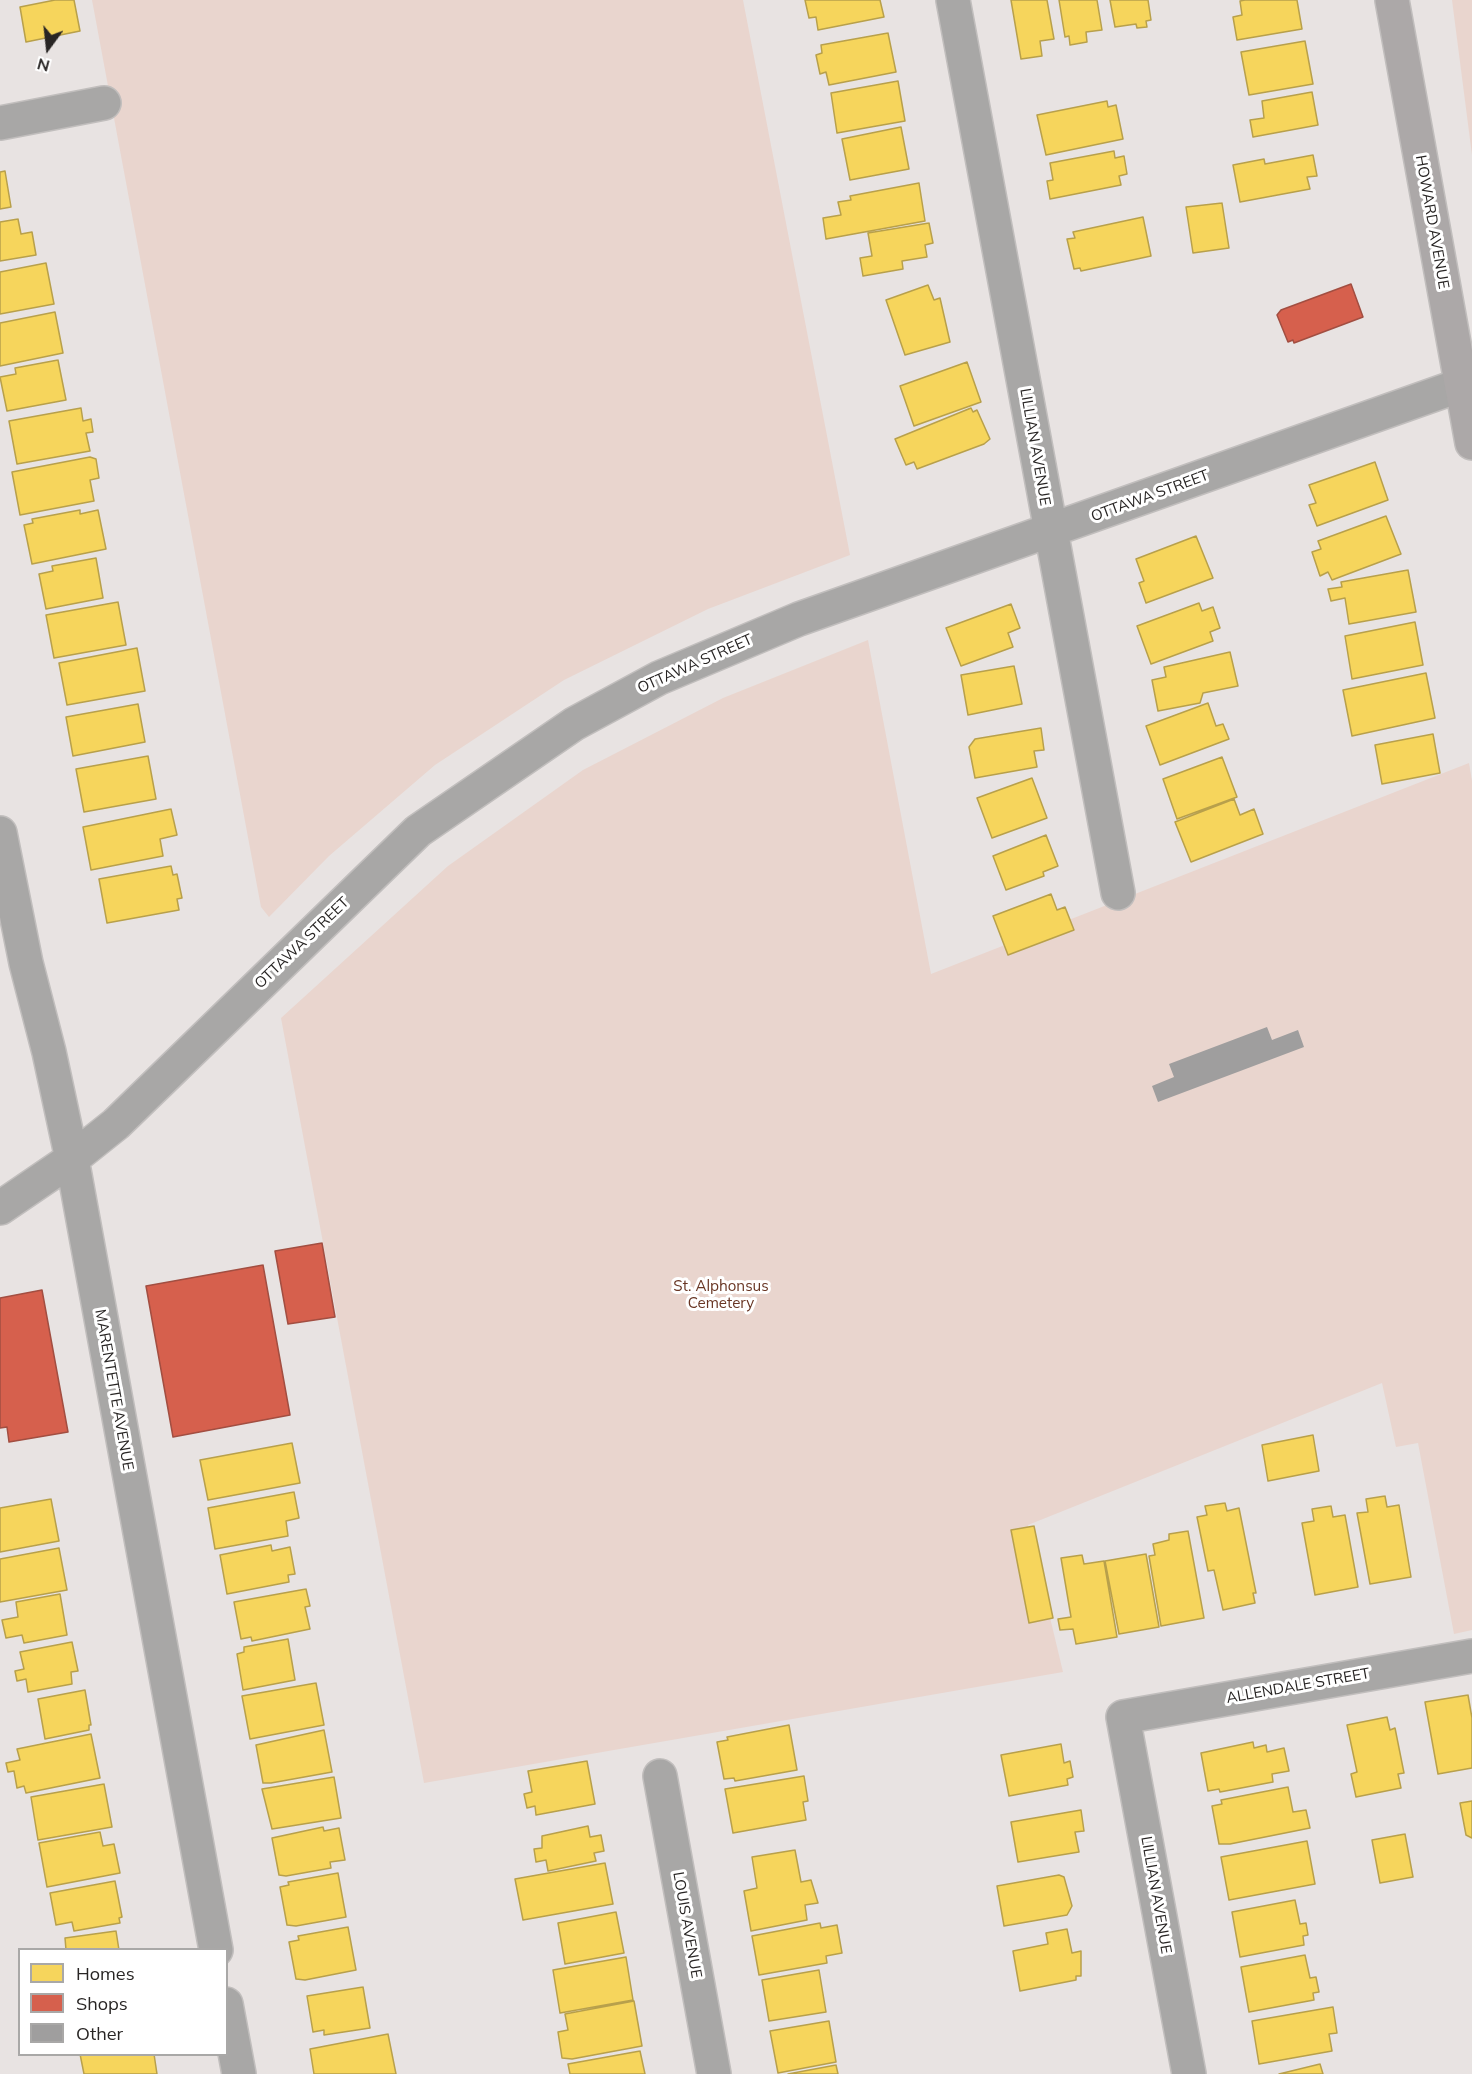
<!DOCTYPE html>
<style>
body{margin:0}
#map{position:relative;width:1472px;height:2074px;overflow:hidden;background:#e8e3e2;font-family:Mulish,sans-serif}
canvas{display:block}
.legend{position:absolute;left:18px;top:1948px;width:210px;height:108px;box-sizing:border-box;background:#fff;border:2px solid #a9a8a7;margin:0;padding:8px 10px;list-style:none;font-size:18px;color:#282524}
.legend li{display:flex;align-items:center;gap:12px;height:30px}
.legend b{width:30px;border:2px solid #a9a8a7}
.north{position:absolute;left:18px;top:18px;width:60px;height:60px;-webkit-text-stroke:4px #fff;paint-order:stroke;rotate:195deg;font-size:16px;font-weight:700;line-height:24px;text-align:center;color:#282524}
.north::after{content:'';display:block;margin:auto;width:21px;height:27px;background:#282524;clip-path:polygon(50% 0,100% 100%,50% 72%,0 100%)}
</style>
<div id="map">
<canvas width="1472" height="2074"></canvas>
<ul class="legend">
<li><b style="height:16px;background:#f6d55c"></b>Homes</li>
<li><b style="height:16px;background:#d6604d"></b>Shops</li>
<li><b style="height:16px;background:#9f9e9e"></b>Other</li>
</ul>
<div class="north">N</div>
</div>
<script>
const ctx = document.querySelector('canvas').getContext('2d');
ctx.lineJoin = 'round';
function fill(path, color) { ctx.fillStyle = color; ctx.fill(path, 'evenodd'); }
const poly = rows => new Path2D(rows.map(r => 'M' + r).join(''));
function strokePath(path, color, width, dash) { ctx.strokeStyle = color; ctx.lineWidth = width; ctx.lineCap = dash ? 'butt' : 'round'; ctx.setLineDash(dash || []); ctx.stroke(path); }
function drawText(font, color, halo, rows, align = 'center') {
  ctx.font = font + ' Mulish,sans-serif'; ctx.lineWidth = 6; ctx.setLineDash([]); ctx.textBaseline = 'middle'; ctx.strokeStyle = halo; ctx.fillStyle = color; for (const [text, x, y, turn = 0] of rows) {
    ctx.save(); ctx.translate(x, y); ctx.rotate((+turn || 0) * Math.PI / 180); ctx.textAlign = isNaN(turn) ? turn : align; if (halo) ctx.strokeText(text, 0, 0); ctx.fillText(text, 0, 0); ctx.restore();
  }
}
const green = poly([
 [92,0,743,0,850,555,708,609,564,680,435,765,329,856,269,917,261,907],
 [1452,0,1472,0,1472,155],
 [868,640,931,974,1469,763,1472,781,1472,1630,1454,1634,1418,1443,1396,1447,1382,1383,1028,1525,1063,1672,424,1783,281,1018,448,866,583,770,723,698]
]);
const homes = poly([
 [55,0,74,0,80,31,26,42,20,7,55,0],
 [805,0,880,0,884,17,818,30,816,17,809,18,805,0],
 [1011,0,1047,0,1054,39,1040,41,1042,56,1021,59,1011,0],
 [1059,0,1097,0,1102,30,1086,32,1087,42,1070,45,1069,36,1065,37,1059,0],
 [1110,0,1148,0,1151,20,1146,21,1147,27,1137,28,1136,24,1115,27,1110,0],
 [1245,0,1297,0,1302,29,1237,40,1233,17,1242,15,1240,1,1245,0],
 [888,33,896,72,829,85,826,72,820,74,816,55,822,53,821,45,888,33],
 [1305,41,1313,84,1249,95,1241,52,1305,41],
 [898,81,905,121,837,133,831,93,898,81],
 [1312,92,1318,125,1253,137,1250,120,1264,118,1262,101,1312,92],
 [1107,101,1108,107,1116,105,1123,139,1046,155,1037,115,1107,101],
 [901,127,909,169,850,180,842,139,901,127],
 [1114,151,1115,158,1124,156,1127,174,1119,176,1121,185,1050,199,1047,181,1053,180,1050,163,1114,151],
 [1313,155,1317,176,1307,177,1310,189,1240,202,1233,165,1264,159,1265,164,1313,155],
 [5,171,11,207,0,209,0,172,5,171],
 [919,183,925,221,826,239,823,218,841,215,838,202,851,200,850,196,919,183],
 [1222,203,1229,248,1193,253,1186,207,1222,203],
 [1143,217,1151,256,1081,271,1080,268,1074,269,1067,239,1075,238,1073,232,1143,217],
 [18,219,21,234,32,232,36,255,0,261,0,222,18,219],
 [929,223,933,243,925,245,927,257,902,261,903,269,863,276,860,258,872,256,868,233,929,223],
 [46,263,54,304,0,314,0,272,46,263],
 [928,285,934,300,940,298,950,342,905,355,886,300,928,285],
 [55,312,63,353,0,366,0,323,55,312],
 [58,360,66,400,7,411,0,377,16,374,15,368,58,360],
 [967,362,981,402,914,426,900,386,967,362],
 [81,408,83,421,91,419,93,432,86,433,90,451,17,464,9,421,81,408],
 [971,408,973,412,977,410,990,439,984,444,917,469,914,462,906,465,895,439,971,408],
 [90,457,96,459,99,478,90,480,94,501,20,515,12,472,90,457],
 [1375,462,1388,500,1317,526,1309,505,1316,503,1309,485,1375,462],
 [80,510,80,514,98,510,106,549,32,564,24,525,33,523,32,519,80,510],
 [1386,516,1401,554,1332,580,1328,572,1320,576,1312,552,1321,549,1318,541,1386,516],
 [1196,536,1213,578,1146,603,1139,583,1144,581,1136,559,1196,536],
 [96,558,103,598,46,609,39,574,53,571,52,566,96,558],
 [1408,570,1416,612,1349,624,1345,598,1331,601,1328,589,1342,587,1341,582,1408,570],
 [118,602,126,645,54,658,46,615,118,602],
 [1199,603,1202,611,1213,607,1220,628,1210,632,1213,641,1151,664,1137,626,1199,603],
 [1011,604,1020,628,1008,633,1013,647,961,666,946,628,1011,604],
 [1415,622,1423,665,1352,679,1345,636,1415,622],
 [137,648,145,691,67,705,59,663,137,648],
 [1230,652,1238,686,1203,693,1200,703,1158,711,1152,680,1166,677,1164,667,1230,652],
 [1014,666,1022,704,968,715,961,675,1014,666],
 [1426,673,1435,718,1352,736,1343,690,1426,673],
 [1208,703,1216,726,1223,724,1229,739,1160,765,1146,726,1208,703],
 [138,704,145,742,73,756,66,717,138,704],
 [1041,728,1044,750,1034,751,1037,767,975,778,969,747,975,739,1041,728],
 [1433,734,1440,773,1382,784,1375,745,1433,734],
 [148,756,156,799,84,812,76,769,148,756],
 [1222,757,1237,797,1177,819,1163,779,1222,757],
 [1032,778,1047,818,992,838,977,798,1032,778],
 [1234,799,1240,815,1254,809,1263,834,1191,862,1175,822,1234,799],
 [171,809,177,835,160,839,163,856,91,870,83,827,171,809],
 [1046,835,1058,866,1043,872,1044,876,1006,890,993,856,1046,835],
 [171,866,173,875,177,874,182,898,177,899,179,910,107,923,99,879,171,866],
 [1051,894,1057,910,1065,907,1074,930,1008,955,993,916,1051,894],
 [1313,1435,1319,1471,1268,1481,1262,1445,1313,1435],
 [292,1443,300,1483,208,1500,200,1460,292,1443],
 [294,1492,299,1518,286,1521,288,1536,215,1549,208,1508,294,1492],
 [1385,1496,1387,1507,1399,1505,1411,1577,1370,1584,1357,1513,1368,1512,1366,1499,1385,1496],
 [51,1499,59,1541,0,1552,0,1508,51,1499],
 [1225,1503,1227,1511,1239,1508,1256,1593,1253,1593,1255,1603,1223,1610,1214,1570,1208,1571,1197,1517,1207,1515,1205,1506,1225,1503],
 [1331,1506,1333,1517,1345,1515,1358,1587,1315,1595,1302,1523,1314,1521,1312,1509,1331,1506],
 [1034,1526,1053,1618,1029,1623,1011,1530,1034,1526],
 [1188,1531,1204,1618,1161,1626,1149,1556,1155,1555,1153,1544,1169,1540,1169,1534,1188,1531],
 [271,1545,272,1551,290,1547,295,1574,288,1575,289,1582,227,1594,220,1555,271,1545],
 [59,1548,67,1590,0,1602,0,1559,59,1548],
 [1146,1554,1159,1627,1119,1634,1105,1561,1146,1554],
 [1082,1555,1084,1564,1104,1561,1117,1637,1076,1644,1073,1629,1060,1630,1058,1619,1071,1617,1061,1558,1082,1555],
 [306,1589,310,1606,305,1607,310,1629,252,1641,251,1637,241,1639,234,1602,306,1589],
 [60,1594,67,1635,24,1643,22,1635,6,1638,2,1620,18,1617,16,1602,60,1594],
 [288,1639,295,1680,243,1690,237,1654,244,1652,244,1647,288,1639],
 [72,1642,78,1671,71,1672,72,1684,28,1692,26,1679,17,1681,15,1671,24,1669,20,1652,72,1642],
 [316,1683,324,1725,250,1739,242,1696,316,1683],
 [85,1690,91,1725,89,1725,89,1730,45,1739,38,1699,85,1690],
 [1468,1695,1472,1718,1472,1768,1438,1774,1425,1702,1468,1695],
 [1387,1717,1390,1730,1395,1728,1404,1773,1398,1774,1401,1788,1356,1797,1351,1774,1357,1772,1347,1725,1387,1717],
 [789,1725,797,1770,735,1781,734,1778,724,1779,717,1742,728,1740,727,1737,789,1725],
 [324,1730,332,1772,271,1783,263,1783,256,1745,324,1730],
 [91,1734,100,1778,26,1793,24,1786,17,1788,14,1771,8,1772,6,1763,20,1760,17,1749,91,1734],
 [1253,1742,1254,1748,1266,1745,1267,1752,1284,1748,1289,1771,1272,1774,1273,1782,1220,1792,1219,1789,1208,1791,1201,1753,1253,1742],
 [1061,1744,1064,1763,1070,1761,1073,1777,1067,1779,1068,1785,1009,1796,1001,1755,1061,1744],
 [587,1761,595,1804,536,1815,535,1806,527,1808,524,1794,532,1792,528,1771,587,1761],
 [804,1776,808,1801,803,1802,806,1820,733,1833,725,1789,804,1776],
 [334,1777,341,1818,272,1829,262,1789,334,1777],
 [104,1784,112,1827,38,1840,31,1797,104,1784],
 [1288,1787,1293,1812,1306,1810,1310,1828,1230,1844,1219,1844,1212,1806,1222,1804,1221,1800,1288,1787],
 [1472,1801,1472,1838,1466,1835,1460,1803,1472,1801],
 [1081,1810,1084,1831,1075,1832,1079,1852,1018,1862,1011,1822,1081,1810],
 [588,1826,590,1837,601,1835,604,1851,594,1853,596,1861,548,1871,546,1860,536,1862,534,1849,542,1848,542,1836,588,1826],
 [323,1827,324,1831,339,1828,345,1860,330,1862,331,1868,286,1876,279,1875,272,1838,323,1827],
 [100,1832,103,1846,114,1844,120,1873,47,1887,39,1843,100,1832],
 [1405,1834,1413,1877,1380,1883,1372,1840,1405,1834],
 [1307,1841,1315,1884,1229,1900,1221,1857,1307,1841],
 [795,1850,801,1882,811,1880,818,1903,805,1905,807,1920,751,1931,744,1891,757,1888,752,1857,795,1850],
 [605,1863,613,1904,523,1920,515,1879,605,1863],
 [338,1873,346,1917,296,1926,287,1925,280,1887,289,1885,288,1882,338,1873],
 [1059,1875,1064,1877,1072,1906,1067,1915,1004,1926,997,1886,1059,1875],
 [115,1881,122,1917,119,1918,120,1923,74,1931,72,1922,56,1925,50,1893,115,1881],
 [1295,1900,1300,1924,1306,1923,1308,1935,1303,1936,1304,1945,1240,1957,1232,1912,1295,1900],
 [616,1912,624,1953,565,1964,558,1923,616,1912],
 [820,1923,821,1928,837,1925,842,1953,826,1956,827,1963,759,1975,752,1936,820,1923],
 [348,1927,356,1970,305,1980,296,1979,289,1942,299,1940,298,1936,348,1927],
 [1067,1929,1072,1953,1081,1951,1081,1976,1076,1976,1076,1980,1020,1991,1013,1951,1048,1944,1046,1933,1067,1929],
 [116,1931,119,1950,66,1950,65,1938,116,1931],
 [1305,1955,1310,1978,1316,1977,1319,1992,1313,1993,1314,2000,1249,2012,1241,1967,1305,1955],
 [626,1957,633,2000,560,2013,553,1970,626,1957],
 [819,1970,826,2012,769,2021,762,1980,819,1970],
 [363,1987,370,2028,324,2035,324,2030,313,2032,307,1996,363,1987],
 [634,2001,642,2046,572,2059,562,2058,558,2032,568,2030,565,2014,634,2001],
 [1333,2007,1337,2033,1329,2034,1332,2051,1259,2064,1252,2021,1333,2007],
 [829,2021,836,2062,778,2073,770,2031,829,2021],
 [388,2034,396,2074,314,2074,310,2049,388,2034],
 [640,2051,645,2074,570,2074,568,2064,640,2051],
 [80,2054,154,2054,157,2074,84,2074,80,2054],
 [1320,2064,1323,2074,1279,2074,1320,2064],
 [836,2065,838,2074,788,2074,836,2065]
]);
const shops = poly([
 [1351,284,1363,317,1294,343,1293,340,1288,342,1277,315,1281,310,1351,284],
 [322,1243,335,1317,288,1324,275,1251,322,1243],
 [263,1265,290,1415,173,1437,146,1286,263,1265],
 [42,1290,68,1432,9,1442,7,1427,0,1428,0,1298,42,1290]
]);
const building = poly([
 [1267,1027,1272,1040,1298,1030,1304,1047,1158,1102,1152,1086,1174,1077,1169,1064]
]);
const minor = poly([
 [953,0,1118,893],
 [0,123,104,103],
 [0,833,26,963,49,1052,72,1159,216,1950],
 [0,1208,72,1159,116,1124,418,831,574,724,659,678,799,619,1461,385],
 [660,1776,714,2074],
 [226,2004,239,2074],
 [1189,2074,1123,1717,1472,1656]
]);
const major = poly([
 [1392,0,1472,443]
]);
const streetNames = [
 ["HOWARD AVENUE",1432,222,80],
 ["LILLIAN AVENUE",1035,447,80],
 ["OTTAWA STREET",1150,496,-20],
 ["OTTAWA STREET",695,664,-24],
 ["OTTAWA STREET",302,943,-44],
 ["MARENTETTE AVENUE",114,1390,80],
 ["ALLENDALE STREET",1298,1686,-10],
 ["LILLIAN AVENUE",1156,1895,80],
 ["LOUIS AVENUE",687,1925,80]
];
const parkNames = [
 ["St. Alphonsus",721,1286],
 ["Cemetery",721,1303]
];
fill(green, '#e9d5ce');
fill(homes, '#f6d55c');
strokePath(homes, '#b8a04b', 1.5);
fill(shops, '#d6604d');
strokePath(shops, '#a24e41', 1.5);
fill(building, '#9f9e9e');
strokePath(minor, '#c1bebd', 36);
strokePath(major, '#c1bebd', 36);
strokePath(minor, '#a8a7a6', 33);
strokePath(major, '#aca8a8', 33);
drawText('15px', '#282524', '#fff', streetNames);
drawText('15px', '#683523', '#fff', parkNames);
</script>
